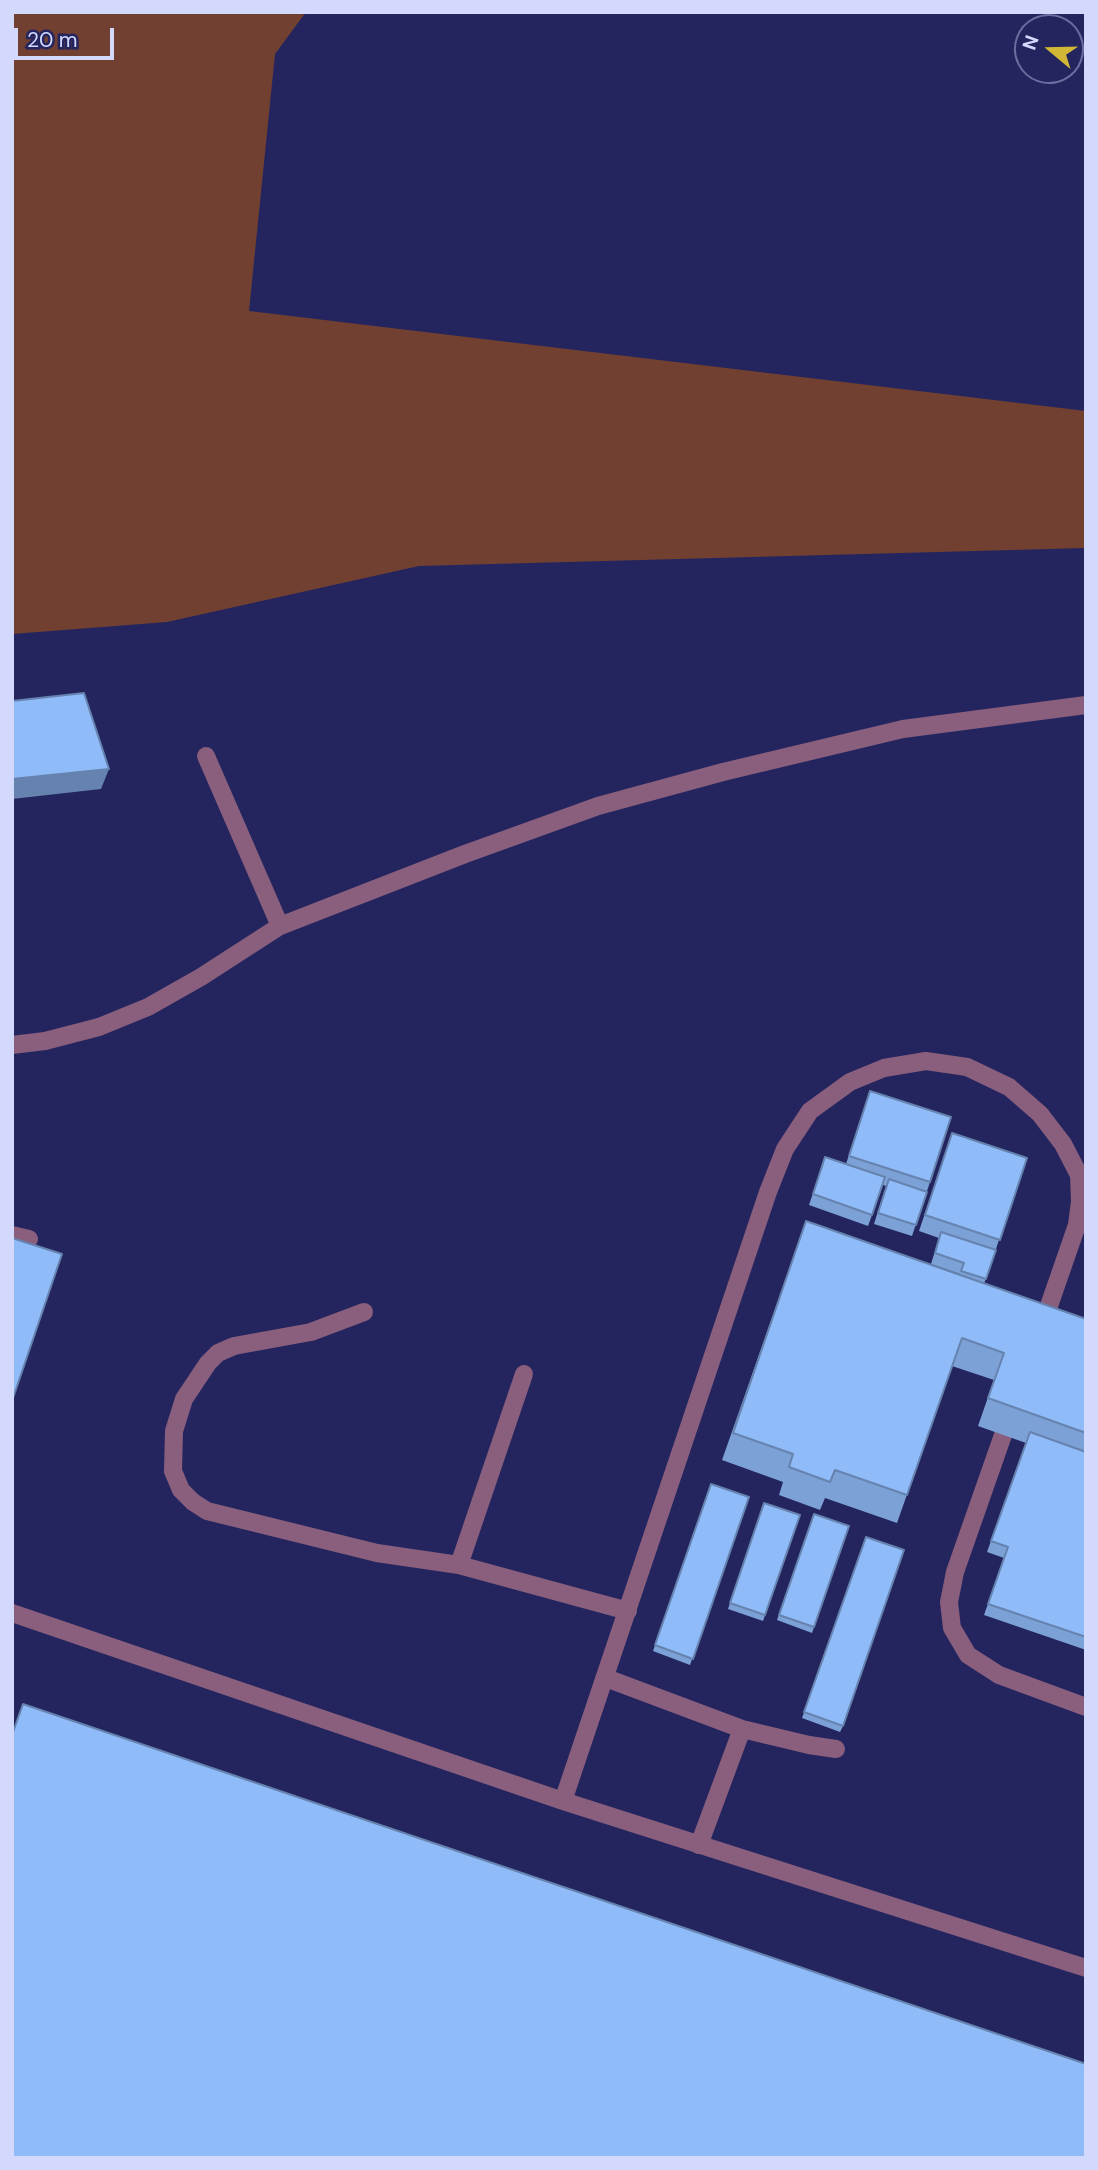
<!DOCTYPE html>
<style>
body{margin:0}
#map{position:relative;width:1098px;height:2170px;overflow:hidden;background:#24255f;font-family:"DM Sans",sans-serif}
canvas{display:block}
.frame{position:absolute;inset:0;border:14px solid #d3d9fd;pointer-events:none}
.north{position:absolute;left:1014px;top:14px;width:70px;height:70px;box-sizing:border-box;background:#24255f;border:2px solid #6a6d9e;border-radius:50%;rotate:289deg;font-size:19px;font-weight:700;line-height:28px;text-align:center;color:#d3d9fd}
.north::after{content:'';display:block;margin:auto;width:24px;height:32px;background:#d0b736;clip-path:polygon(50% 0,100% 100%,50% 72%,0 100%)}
.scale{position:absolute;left:14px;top:28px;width:100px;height:32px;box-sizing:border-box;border:4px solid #d3d9fd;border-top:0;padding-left:9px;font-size:21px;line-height:24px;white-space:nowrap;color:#d3d9fd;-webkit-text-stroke:5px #24255f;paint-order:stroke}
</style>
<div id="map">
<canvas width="1098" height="2170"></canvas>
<div class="frame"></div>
<div class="north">N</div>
<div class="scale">20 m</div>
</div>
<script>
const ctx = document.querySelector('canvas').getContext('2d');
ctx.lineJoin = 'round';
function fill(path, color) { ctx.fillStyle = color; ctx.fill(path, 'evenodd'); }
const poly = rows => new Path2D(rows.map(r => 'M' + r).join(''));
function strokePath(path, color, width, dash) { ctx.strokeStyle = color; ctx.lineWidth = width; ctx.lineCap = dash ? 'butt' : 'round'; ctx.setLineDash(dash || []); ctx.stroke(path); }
const green = poly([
 [12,12,306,12,275,54,249,311,1086,411,1086,548,419,566,167,622,12,634]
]);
const minor = poly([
 [206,756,280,926],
 [12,1045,45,1041,99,1027,148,1007,201,977,280,926,465,854,598,806,723,772,903,729,1086,705],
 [12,1235,29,1239],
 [364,1312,311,1332,234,1346,218,1353,208,1363,184,1399,174,1431,173,1471,181,1490,193,1502,207,1511,377,1553,459,1565,628,1611],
 [1010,1415,955,1572,949,1602,952,1628,968,1655,999,1675,1086,1707],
 [459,1565,524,1374],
 [12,1613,563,1801,1086,1968],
 [606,1678,742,1729,809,1745,836,1749],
 [563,1801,768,1192,785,1149,810,1111,850,1082,884,1068,926,1061,967,1067,1009,1087,1040,1114,1063,1144,1079,1175,1080,1201,1077,1225,1041,1329],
 [699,1845,742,1729]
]);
const wall = poly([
 [870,1091,930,1182,912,1236,874,1224,886,1186,883,1185,868,1226,809,1205,825,1157,846,1164],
 [952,1133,1027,1158,984,1284,1086,1319,1086,1650,984,1615,1004,1558,987,1552,1026,1443,978,1426,994,1380,952,1366,897,1523,825,1498,820,1510,779,1495,783,1482,722,1460,806,1221,960,1275,960,1274,931,1264,939,1238,919,1231],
 [711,1484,749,1497,690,1665,653,1651],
 [764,1503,800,1515,763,1621,728,1609],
 [814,1514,849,1526,812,1633,777,1620],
 [866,1537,843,1726,840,1732,802,1718]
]);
const shadedWall = poly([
 [109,769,101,789,12,799,12,779]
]);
const building = poly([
 [84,693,109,769,12,779,12,701,84,693],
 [870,1091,951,1117,930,1182,849,1156,870,1091],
 [952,1133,1027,1158,1000,1240,925,1215,952,1133],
 [825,1157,885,1177,872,1215,813,1194,825,1157],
 [889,1179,927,1192,916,1225,878,1213,889,1179],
 [806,1221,1086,1319,1086,1433,988,1398,1004,1353,962,1338,907,1495,835,1470,830,1482,789,1467,793,1454,733,1433,806,1221],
 [941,1232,996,1250,986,1279,961,1271,964,1263,935,1253,941,1232],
 [12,1238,62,1254,12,1401,12,1238],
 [1030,1432,1086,1452,1086,1637,988,1604,1008,1547,991,1541,1030,1432],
 [711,1484,749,1497,693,1659,655,1645,711,1484],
 [764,1503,800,1515,765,1615,730,1603,764,1503],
 [814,1514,849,1526,814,1627,779,1615,814,1514],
 [866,1537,904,1550,843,1726,804,1712,866,1537],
 [23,1704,1086,2064,1086,2158,12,2158,12,1735,23,1704]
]);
fill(green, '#714031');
strokePath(minor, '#895f7d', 18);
fill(wall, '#7ca1d6');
fill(shadedWall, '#6583ae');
fill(building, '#90bbf9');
strokePath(building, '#6583ae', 2);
</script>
